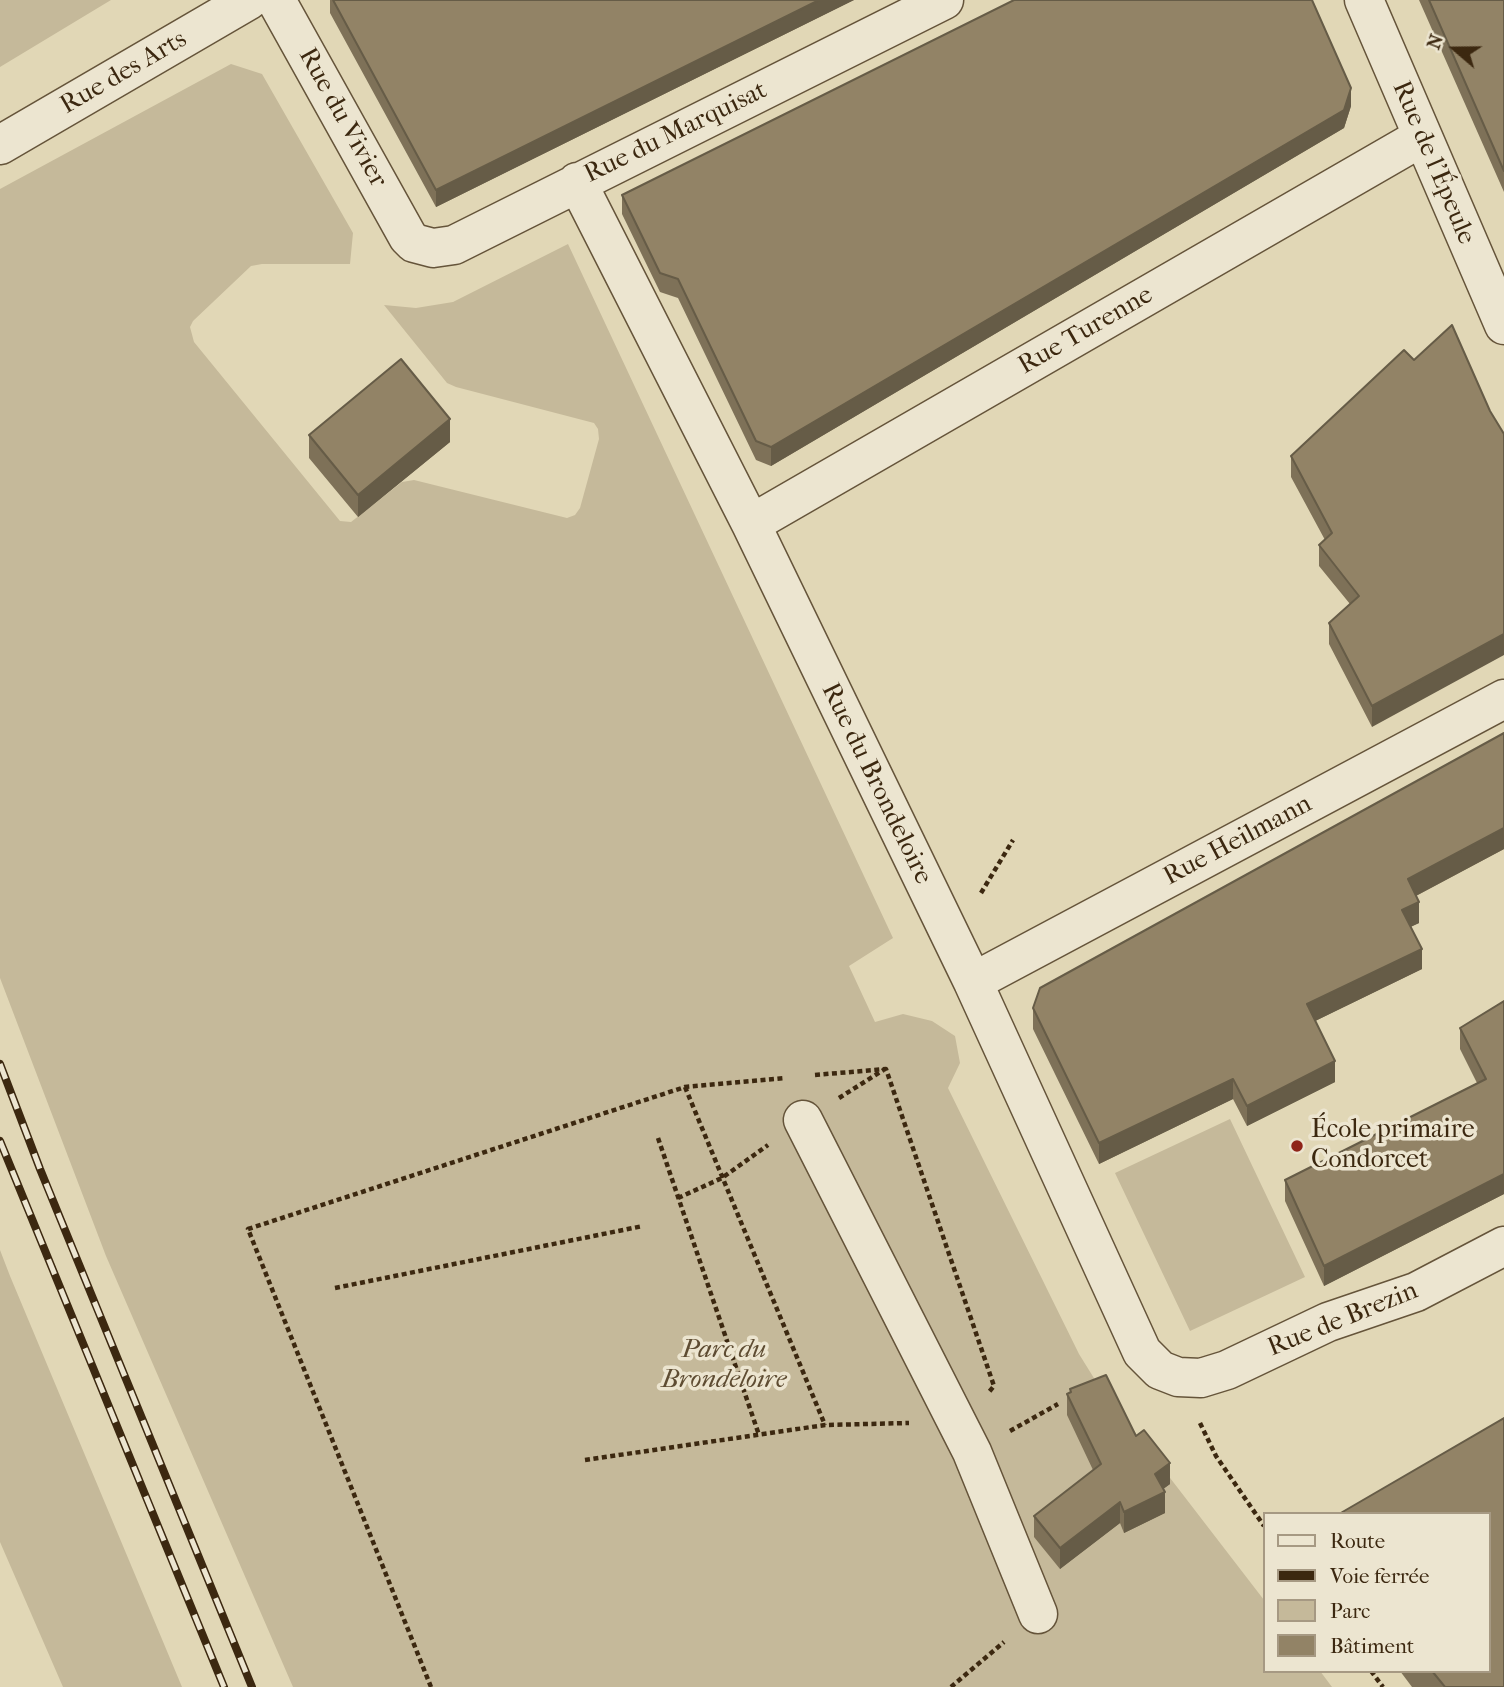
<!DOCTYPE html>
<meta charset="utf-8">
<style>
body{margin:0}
#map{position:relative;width:1504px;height:1687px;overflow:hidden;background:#e1d7b6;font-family:"IM FELL French Canon",serif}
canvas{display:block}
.legend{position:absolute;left:1263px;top:1512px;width:228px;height:161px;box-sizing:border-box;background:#ece5d0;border:2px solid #a69983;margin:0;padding:9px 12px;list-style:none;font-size:21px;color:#3c2810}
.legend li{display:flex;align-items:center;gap:14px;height:35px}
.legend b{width:35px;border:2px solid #a69983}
.north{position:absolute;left:1420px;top:14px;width:70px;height:70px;-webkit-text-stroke:5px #ece5d0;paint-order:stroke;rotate:290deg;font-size:19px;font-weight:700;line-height:28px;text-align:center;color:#3c2810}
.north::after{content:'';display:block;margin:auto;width:24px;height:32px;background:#3c2810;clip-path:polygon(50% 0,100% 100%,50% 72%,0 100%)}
</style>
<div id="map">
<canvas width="1504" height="1687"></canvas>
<ul class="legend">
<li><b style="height:9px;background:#ece5d0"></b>Route</li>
<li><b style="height:9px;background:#3c2810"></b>Voie ferrée</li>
<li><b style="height:19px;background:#c5b99a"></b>Parc</li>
<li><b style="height:19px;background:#928366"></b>Bâtiment</li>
</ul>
<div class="north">N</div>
</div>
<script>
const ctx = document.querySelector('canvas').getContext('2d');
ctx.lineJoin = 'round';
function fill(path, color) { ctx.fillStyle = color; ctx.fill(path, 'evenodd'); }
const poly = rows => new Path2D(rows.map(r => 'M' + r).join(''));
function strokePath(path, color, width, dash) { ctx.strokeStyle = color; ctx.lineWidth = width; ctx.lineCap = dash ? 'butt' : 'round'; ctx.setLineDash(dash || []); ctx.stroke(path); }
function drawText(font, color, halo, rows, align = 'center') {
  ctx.font = font + ' "IM FELL French Canon",serif'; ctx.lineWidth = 7; ctx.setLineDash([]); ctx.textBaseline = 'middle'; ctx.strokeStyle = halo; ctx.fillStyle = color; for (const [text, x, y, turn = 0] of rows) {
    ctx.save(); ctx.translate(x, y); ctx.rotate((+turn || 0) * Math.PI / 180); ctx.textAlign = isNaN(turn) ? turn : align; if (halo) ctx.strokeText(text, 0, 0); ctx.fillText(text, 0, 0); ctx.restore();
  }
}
const green = poly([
 [0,0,111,0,0,67],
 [231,64,262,74,353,233,350,264,262,264,251,266,193,321,190,327,194,342,340,521,351,522,402,482,414,480,567,518,575,515,580,508,599,439,598,429,594,423,456,387,447,383,384,305,416,308,453,302,568,244,893,938,849,966,875,1022,903,1014,932,1021,955,1036,960,1063,948,1088,1079,1354,1097,1383,1264,1600,1264,1671,1320,1671,1332,1687,293,1687,106,1256,0,978,0,189],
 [1230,1119,1305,1277,1190,1331,1115,1173],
 [0,1250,10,1276,182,1687,63,1687,0,1542]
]);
const path = poly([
 [981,893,1013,840],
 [815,1075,886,1069,994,1386,989,1392],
 [685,1087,825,1425],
 [839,1098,885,1069],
 [658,1138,759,1435],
 [678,1198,722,1178,768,1145],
 [335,1288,643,1226],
 [1200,1423,1216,1456,1264,1526],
 [1010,1431,1058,1404],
 [585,1460,825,1425,909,1423],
 [1371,1671,1383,1687],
 [431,1687,248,1229,685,1087,785,1078],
 [951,1687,1004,1642]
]);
const pedestrian = poly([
 [803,1120,972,1452,1038,1614]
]);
const minor = poly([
 [276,0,408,237,414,243,433,248,454,245,944,0],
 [0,145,249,0],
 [577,182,751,524,973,982,1142,1352,1160,1370,1178,1377,1201,1378,1227,1370,1328,1322,1416,1292,1504,1246],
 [751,524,1422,137],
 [973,982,1504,699]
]);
const tertiary = poly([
 [1364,0,1504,325]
]);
const rail = poly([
 [0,1064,40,1169,252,1687],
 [0,1141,224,1687]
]);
const wall = poly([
 [330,0,854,0,436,207,330,13],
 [1419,0,1504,0,1504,192],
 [1351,106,1344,128,771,466,756,460,678,298,660,292,622,214,622,195],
 [1404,350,1372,727,1329,644,1329,623,1350,604,1319,566,1319,545,1325,540,1291,477,1291,456],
 [309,435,450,442,358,517,309,458],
 [1504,733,1504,849,1416,896,1419,923,1410,927,1422,969,1315,1021,1335,1082,1247,1126,1233,1099,1099,1164,1033,1029,1033,1008],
 [1504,1001,1504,1194,1324,1286,1285,1201,1285,1180,1477,1083,1460,1049,1460,1028],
 [1070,1389,1136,1436,1170,1484,1163,1489,1165,1513,1124,1533,1120,1523,1060,1569,1034,1537,1034,1516,1093,1470,1067,1415,1067,1394,1070,1392],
 [1400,1671,1488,1671,1504,1687,1412,1687]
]);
const shadedWall = poly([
 [819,0,854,0,436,207,436,190],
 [1351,88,1351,106,1344,128,771,466,771,447],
 [450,419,450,442,358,517,358,495],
 [1504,634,1504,655,1372,727,1372,706],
 [1504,828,1504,849,1408,900,1408,879],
 [1419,902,1419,923,1402,931,1402,910],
 [1422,949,1422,969,1307,1025,1307,1004],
 [1335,1061,1335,1082,1247,1126,1247,1106],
 [1233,1079,1233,1099,1099,1164,1099,1143],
 [1504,1174,1504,1194,1324,1286,1324,1266],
 [1170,1463,1170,1484,1155,1495,1155,1474],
 [1165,1492,1165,1513,1124,1533,1124,1512],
 [1120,1502,1120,1523,1060,1569,1060,1548]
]);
const building = poly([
 [333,0,819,0,436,190,333,0],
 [1014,0,1312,0,1351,88,1344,110,771,447,756,441,678,279,660,273,622,195,1014,0],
 [1429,0,1504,0,1504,171,1429,0],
 [1452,325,1490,411,1504,434,1504,634,1372,706,1329,623,1359,596,1319,545,1332,533,1291,456,1404,350,1414,360,1452,325],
 [401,359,450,419,358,495,309,435,401,359],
 [1504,733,1504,828,1408,879,1419,902,1402,910,1422,949,1307,1004,1335,1061,1247,1106,1233,1079,1099,1143,1033,1008,1040,988,1504,733],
 [1504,1001,1504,1174,1324,1266,1285,1180,1486,1079,1460,1028,1504,1001],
 [1106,1375,1136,1436,1144,1430,1170,1463,1155,1474,1165,1492,1124,1512,1120,1502,1060,1548,1034,1516,1101,1464,1067,1394,1071,1392,1070,1389,1106,1375],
 [1504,1418,1504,1687,1445,1687,1432,1671,1488,1671,1488,1514,1339,1514,1504,1418]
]);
const markers = [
 [1297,1146,7,"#8f2418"]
];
const streetNames = [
 ["Rue des Arts",124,73,-30],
 ["Rue du Vivier",342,118,61],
 ["Rue du Marquisat",676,133,-26],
 ["Rue de l'Épeule",1433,163,67],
 ["Rue Turenne",1086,331,-30],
 ["Rue du Brondeloire",876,784,64],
 ["Rue Heilmann",1238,841,-28],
 ["Rue de Brezin",1343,1320,-22]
];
const poiNames = [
 ["École primaire",1311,1131],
 ["Condorcet",1311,1161]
];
const parkNames = [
 ["Parc du",724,1351],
 ["Brondeloire",724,1381]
];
fill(green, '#c5b99a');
strokePath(pedestrian, '#65543a', 41);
strokePath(minor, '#65543a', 41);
strokePath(tertiary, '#65543a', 41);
strokePath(path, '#3c2810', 4.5, [5, 3.5]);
strokePath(pedestrian, '#ece5d0', 38);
strokePath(minor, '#ece5d0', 38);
strokePath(tertiary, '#ece5d0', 38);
strokePath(rail, '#3c2810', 8);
strokePath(rail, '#ece5d0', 5, [16]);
fill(wall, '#7e7158');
fill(shadedWall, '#665c47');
fill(building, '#928366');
strokePath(building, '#665c47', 2);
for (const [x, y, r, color] of markers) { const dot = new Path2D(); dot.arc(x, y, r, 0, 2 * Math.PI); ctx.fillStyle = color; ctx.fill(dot); strokePath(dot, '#ece5d0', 2.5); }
drawText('26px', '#3c2810', '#ece5d0', streetNames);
drawText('26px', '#3c2810', '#ece5d0', poiNames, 'left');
drawText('italic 26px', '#5e4c32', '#ece5d0', parkNames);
</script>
